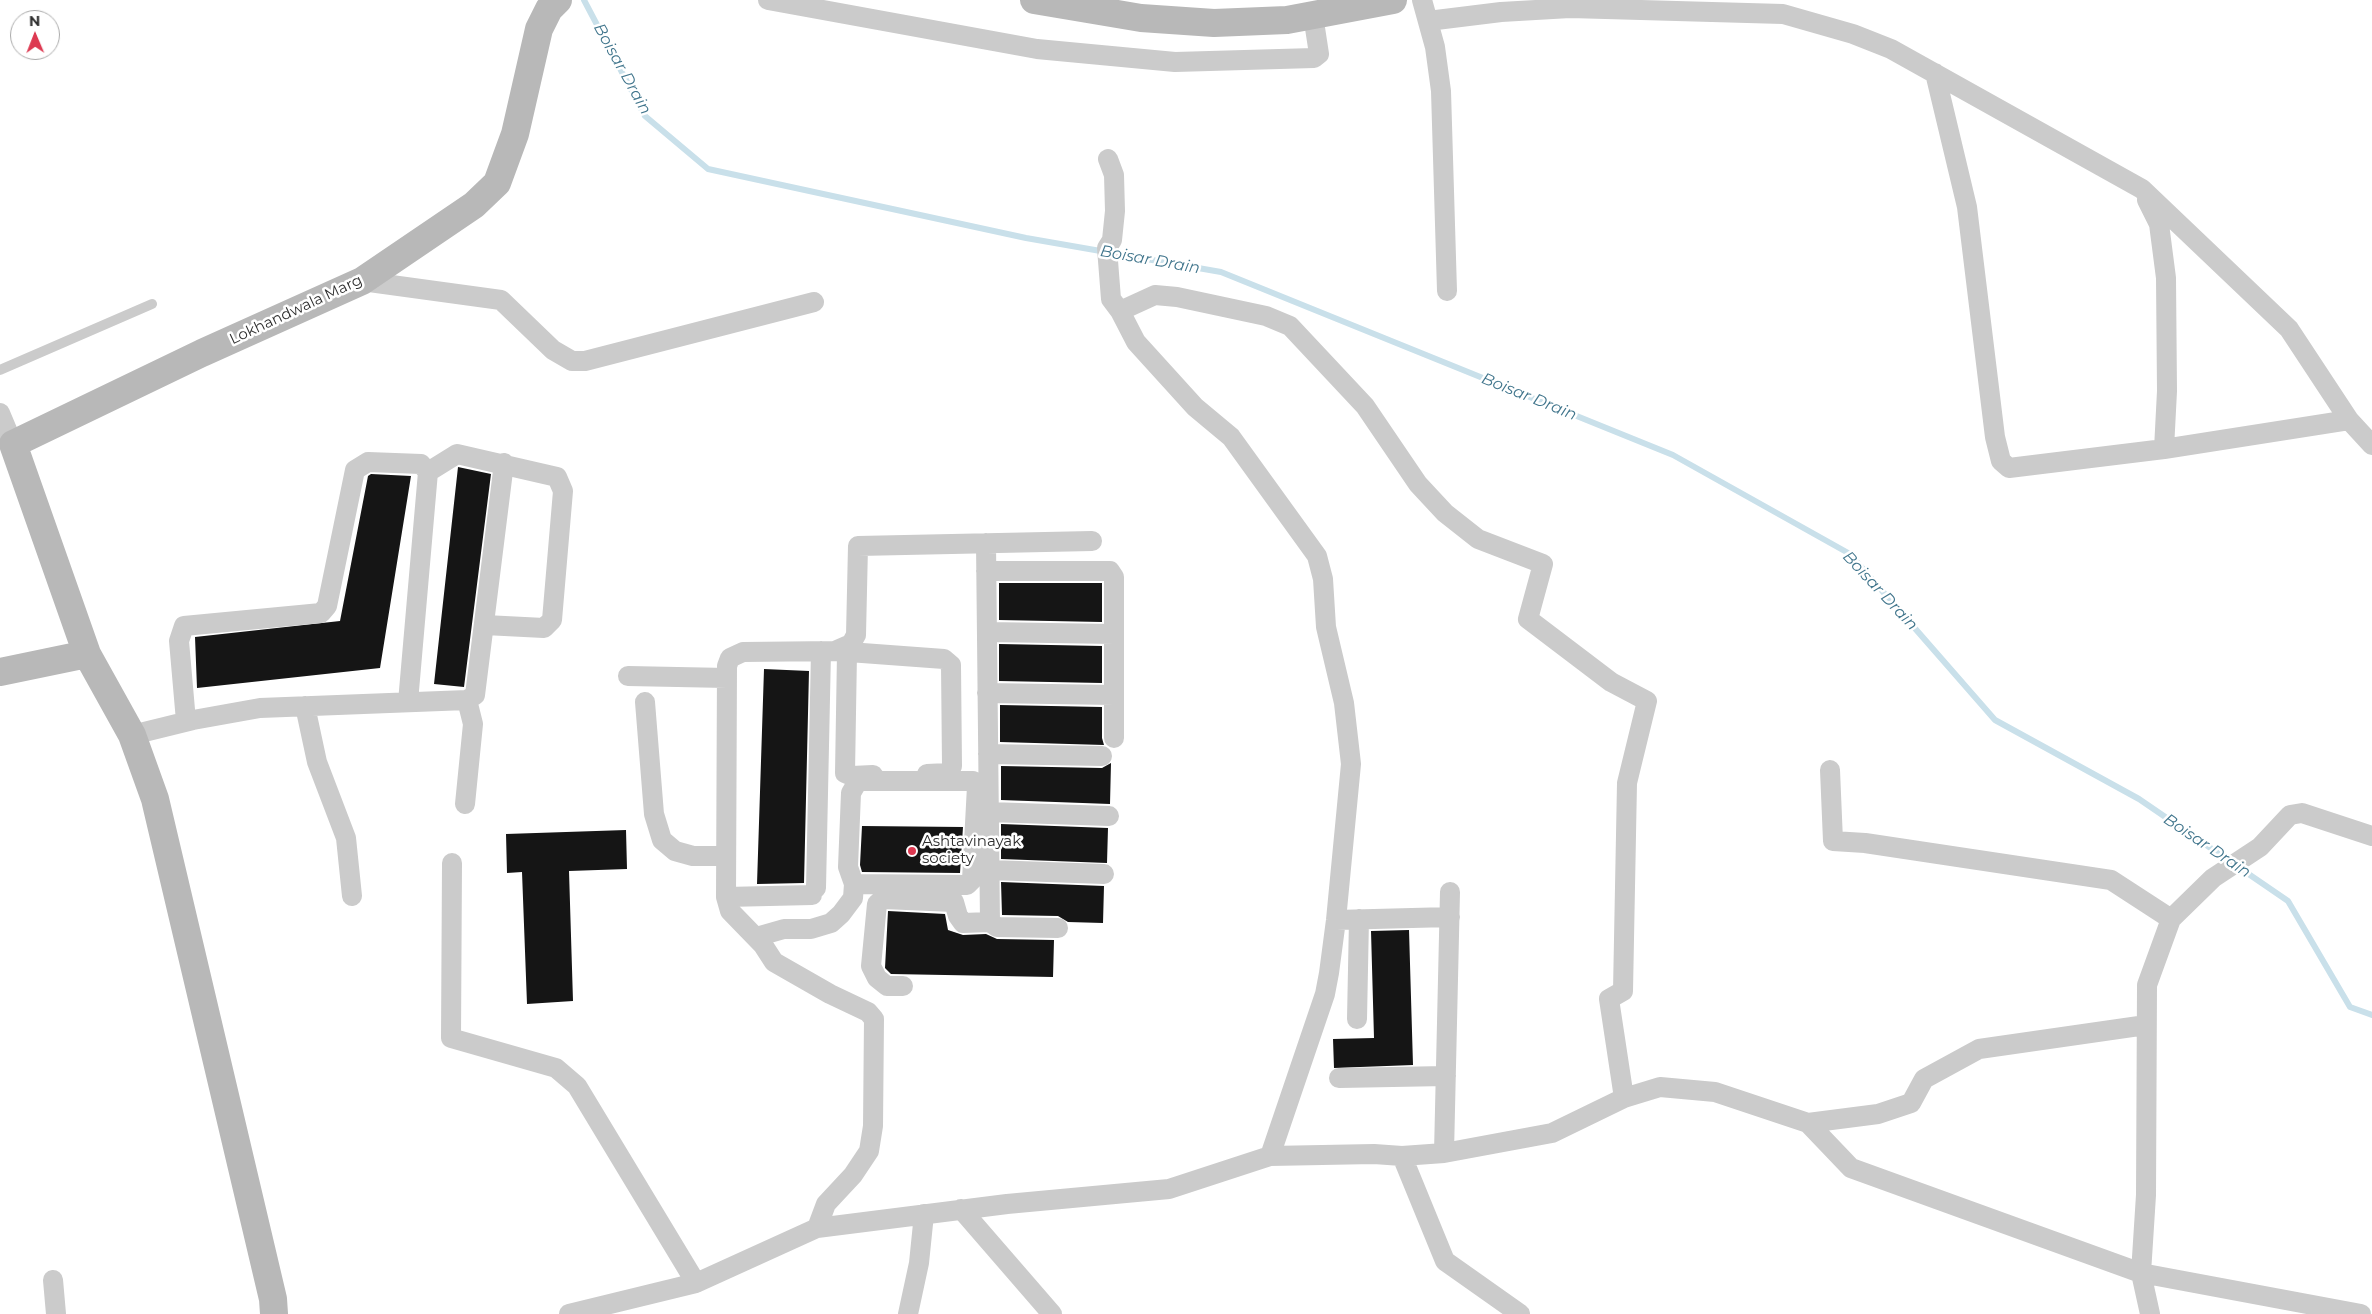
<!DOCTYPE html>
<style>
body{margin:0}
#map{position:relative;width:2372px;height:1314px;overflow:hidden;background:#fff;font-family:Montserrat,sans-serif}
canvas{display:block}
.north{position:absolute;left:10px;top:10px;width:50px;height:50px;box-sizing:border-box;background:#fff;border:1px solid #ababab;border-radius:50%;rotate:359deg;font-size:14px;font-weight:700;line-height:20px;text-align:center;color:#2e2e2e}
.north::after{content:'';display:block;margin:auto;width:18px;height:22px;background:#dd3951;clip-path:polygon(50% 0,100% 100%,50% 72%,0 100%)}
</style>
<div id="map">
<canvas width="2372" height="1314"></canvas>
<div class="north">N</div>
</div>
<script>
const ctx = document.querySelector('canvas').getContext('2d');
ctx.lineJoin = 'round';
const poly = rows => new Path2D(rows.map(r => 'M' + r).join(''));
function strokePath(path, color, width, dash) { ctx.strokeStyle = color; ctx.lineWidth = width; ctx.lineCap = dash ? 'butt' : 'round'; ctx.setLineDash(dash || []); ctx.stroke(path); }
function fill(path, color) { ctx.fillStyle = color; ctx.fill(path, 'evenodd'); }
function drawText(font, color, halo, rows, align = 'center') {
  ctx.font = font + ' Montserrat,sans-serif'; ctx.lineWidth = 5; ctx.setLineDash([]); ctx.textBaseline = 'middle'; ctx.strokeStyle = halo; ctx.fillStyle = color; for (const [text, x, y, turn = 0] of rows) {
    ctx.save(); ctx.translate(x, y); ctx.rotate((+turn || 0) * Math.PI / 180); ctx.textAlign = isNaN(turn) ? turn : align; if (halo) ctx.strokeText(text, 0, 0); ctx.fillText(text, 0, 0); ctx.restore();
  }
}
const stream = poly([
 [584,0,645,116,708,169,1026,238,1221,272,1673,455,1850,554,1995,720,2139,799,2288,901,2350,1007,2372,1015]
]);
const building = poly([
 [458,467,491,474,464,687,434,684],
 [371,474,411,476,380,668,197,688,195,637,340,621,368,476],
 [999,583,1102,583,1102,622,999,620],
 [999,644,1102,646,1102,683,999,681],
 [764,669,809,671,804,883,757,884],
 [1000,705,1102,707,1102,738,1104,745,1000,742],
 [1111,763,1110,804,1001,800,1001,766,1102,768],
 [1001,824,1108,828,1107,863,1001,859],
 [862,826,963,827,960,873,862,872,860,865],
 [626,830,627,869,569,871,573,1001,527,1004,522,872,507,873,506,834],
 [1001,882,1104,886,1103,923,1068,922,1058,916,1002,915],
 [888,911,945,914,948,930,963,935,986,934,997,939,1054,940,1053,977,891,974,885,968],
 [1409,930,1413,1065,1334,1068,1333,1039,1374,1038,1371,931]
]);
const lane = poly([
 [0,370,152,304]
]);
const street = poly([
 [768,0,1037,49,1175,62,1314,58,1319,54,1313,15],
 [1422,0,1435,47,1441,91,1447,291],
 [1428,21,1501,12,1570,8,1783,14,1853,34,1891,49,2142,189,2289,329,2349,420,2372,445],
 [1935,73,1967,207,1995,437,2001,461,2009,468,2164,449,2349,420],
 [1108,159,1114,175,1115,211,1112,240,1107,248,1111,299,1120,311,1136,342,1195,407,1231,437,1317,556,1323,579,1326,627,1344,703,1351,764,1336,920,1329,973,1325,994,1270,1156],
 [2147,200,2159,224,2166,278,2167,391,2164,449],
 [362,281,501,300,553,350,572,361,585,361,814,302],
 [1120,311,1155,295,1177,297,1266,316,1290,326,1365,406,1418,484,1445,513,1478,539,1543,564,1528,619,1611,682,1647,701,1627,783,1623,991,1609,999,1624,1098],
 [0,413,13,444],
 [428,472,457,454,557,477,563,491,552,620,544,628,485,625],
 [986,543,990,922,997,927,1058,928],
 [986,571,1110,571,1114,577,1114,738],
 [987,632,1114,634],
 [835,651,944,659,951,665,952,766,948,773,927,774],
 [847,653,845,773,852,776,873,775],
 [628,676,727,678],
 [987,693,1114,695],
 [645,702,654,814,662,840,675,851,693,856,726,856],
 [305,706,317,762,346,838,352,896],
 [186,721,179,641,184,626,321,613,327,606,355,470,368,462,421,464,428,472,408,702],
 [132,735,193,720,260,708,467,700,475,695,504,463],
 [988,754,1102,756],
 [1830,770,1833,841,1865,843,2111,880,2171,919],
 [465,804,473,724,467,700],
 [989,812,1109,816],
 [452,863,451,1038,556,1068,577,1086,696,1283],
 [990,870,1104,874],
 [816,888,821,651],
 [726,897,812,895],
 [1336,920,1450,917],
 [756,937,784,929,811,929,831,923,841,914,853,898,854,884,848,867,851,793,858,781,973,781,977,786,972,880,967,885,854,884],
 [903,986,887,986,877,978,871,966,877,904,883,899,954,902,958,916,963,923,990,922],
 [1357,1019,1359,919],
 [1339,1078,1446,1076],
 [1808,1123,1878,1114,1911,1103,1924,1079,1979,1049,2146,1025],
 [1444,1153,1450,892],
 [1402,1156,1445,1261,1520,1314],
 [961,1209,1052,1314],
 [817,1228,826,1204,853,1175,869,1151,873,1126,874,1019,868,1012,830,994,774,962,763,945,730,911,726,897,727,666,730,658,743,652,835,651,851,644,856,635,858,546,1092,541],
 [53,1280,56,1314],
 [569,1314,696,1283,817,1228,1007,1204,1169,1189,1270,1156,1374,1154,1402,1156,1444,1153,1552,1133,1624,1098,1660,1087,1715,1092,1808,1123,1851,1168,2141,1273,2361,1314],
 [908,1314,919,1263,924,1214],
 [2150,1314,2141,1273,2146,1195,2147,985,2171,919,2213,878,2260,847,2290,815,2302,813,2372,836]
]);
const secondary = poly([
 [1034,0,1141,18,1214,23,1287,20,1393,0],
 [0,672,87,654],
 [274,1314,273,1299,155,799,132,735,87,654,13,444,202,353,362,281,474,205,497,183,515,134,539,29,549,9,558,0]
]);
const markers = [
 [912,851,5,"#dd3951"]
];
const streetNames = [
 ["Lokhandwala Marg",296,310,-25]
];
const poiNames = [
 ["Ashtavinayak",922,842],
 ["society",922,859]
];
const waterNames = [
 ["Boisar Drain",622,69,61],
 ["Boisar Drain",1150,260,10],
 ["Boisar Drain",1529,397,22],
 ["Boisar Drain",1880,591,47],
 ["Boisar Drain",2207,846,34]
];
strokePath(stream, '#c9e0ea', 6);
fill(building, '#151515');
strokePath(lane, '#cbcbcb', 10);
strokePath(street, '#cbcbcb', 20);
strokePath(secondary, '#b8b8b8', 28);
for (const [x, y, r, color] of markers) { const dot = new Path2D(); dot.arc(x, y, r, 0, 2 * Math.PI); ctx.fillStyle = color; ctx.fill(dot); strokePath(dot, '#fff', 2); }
drawText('15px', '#2e2e2e', '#fff', streetNames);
drawText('15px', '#2e2e2e', '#fff', poiNames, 'left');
drawText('italic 16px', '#40758c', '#fff', waterNames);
</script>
